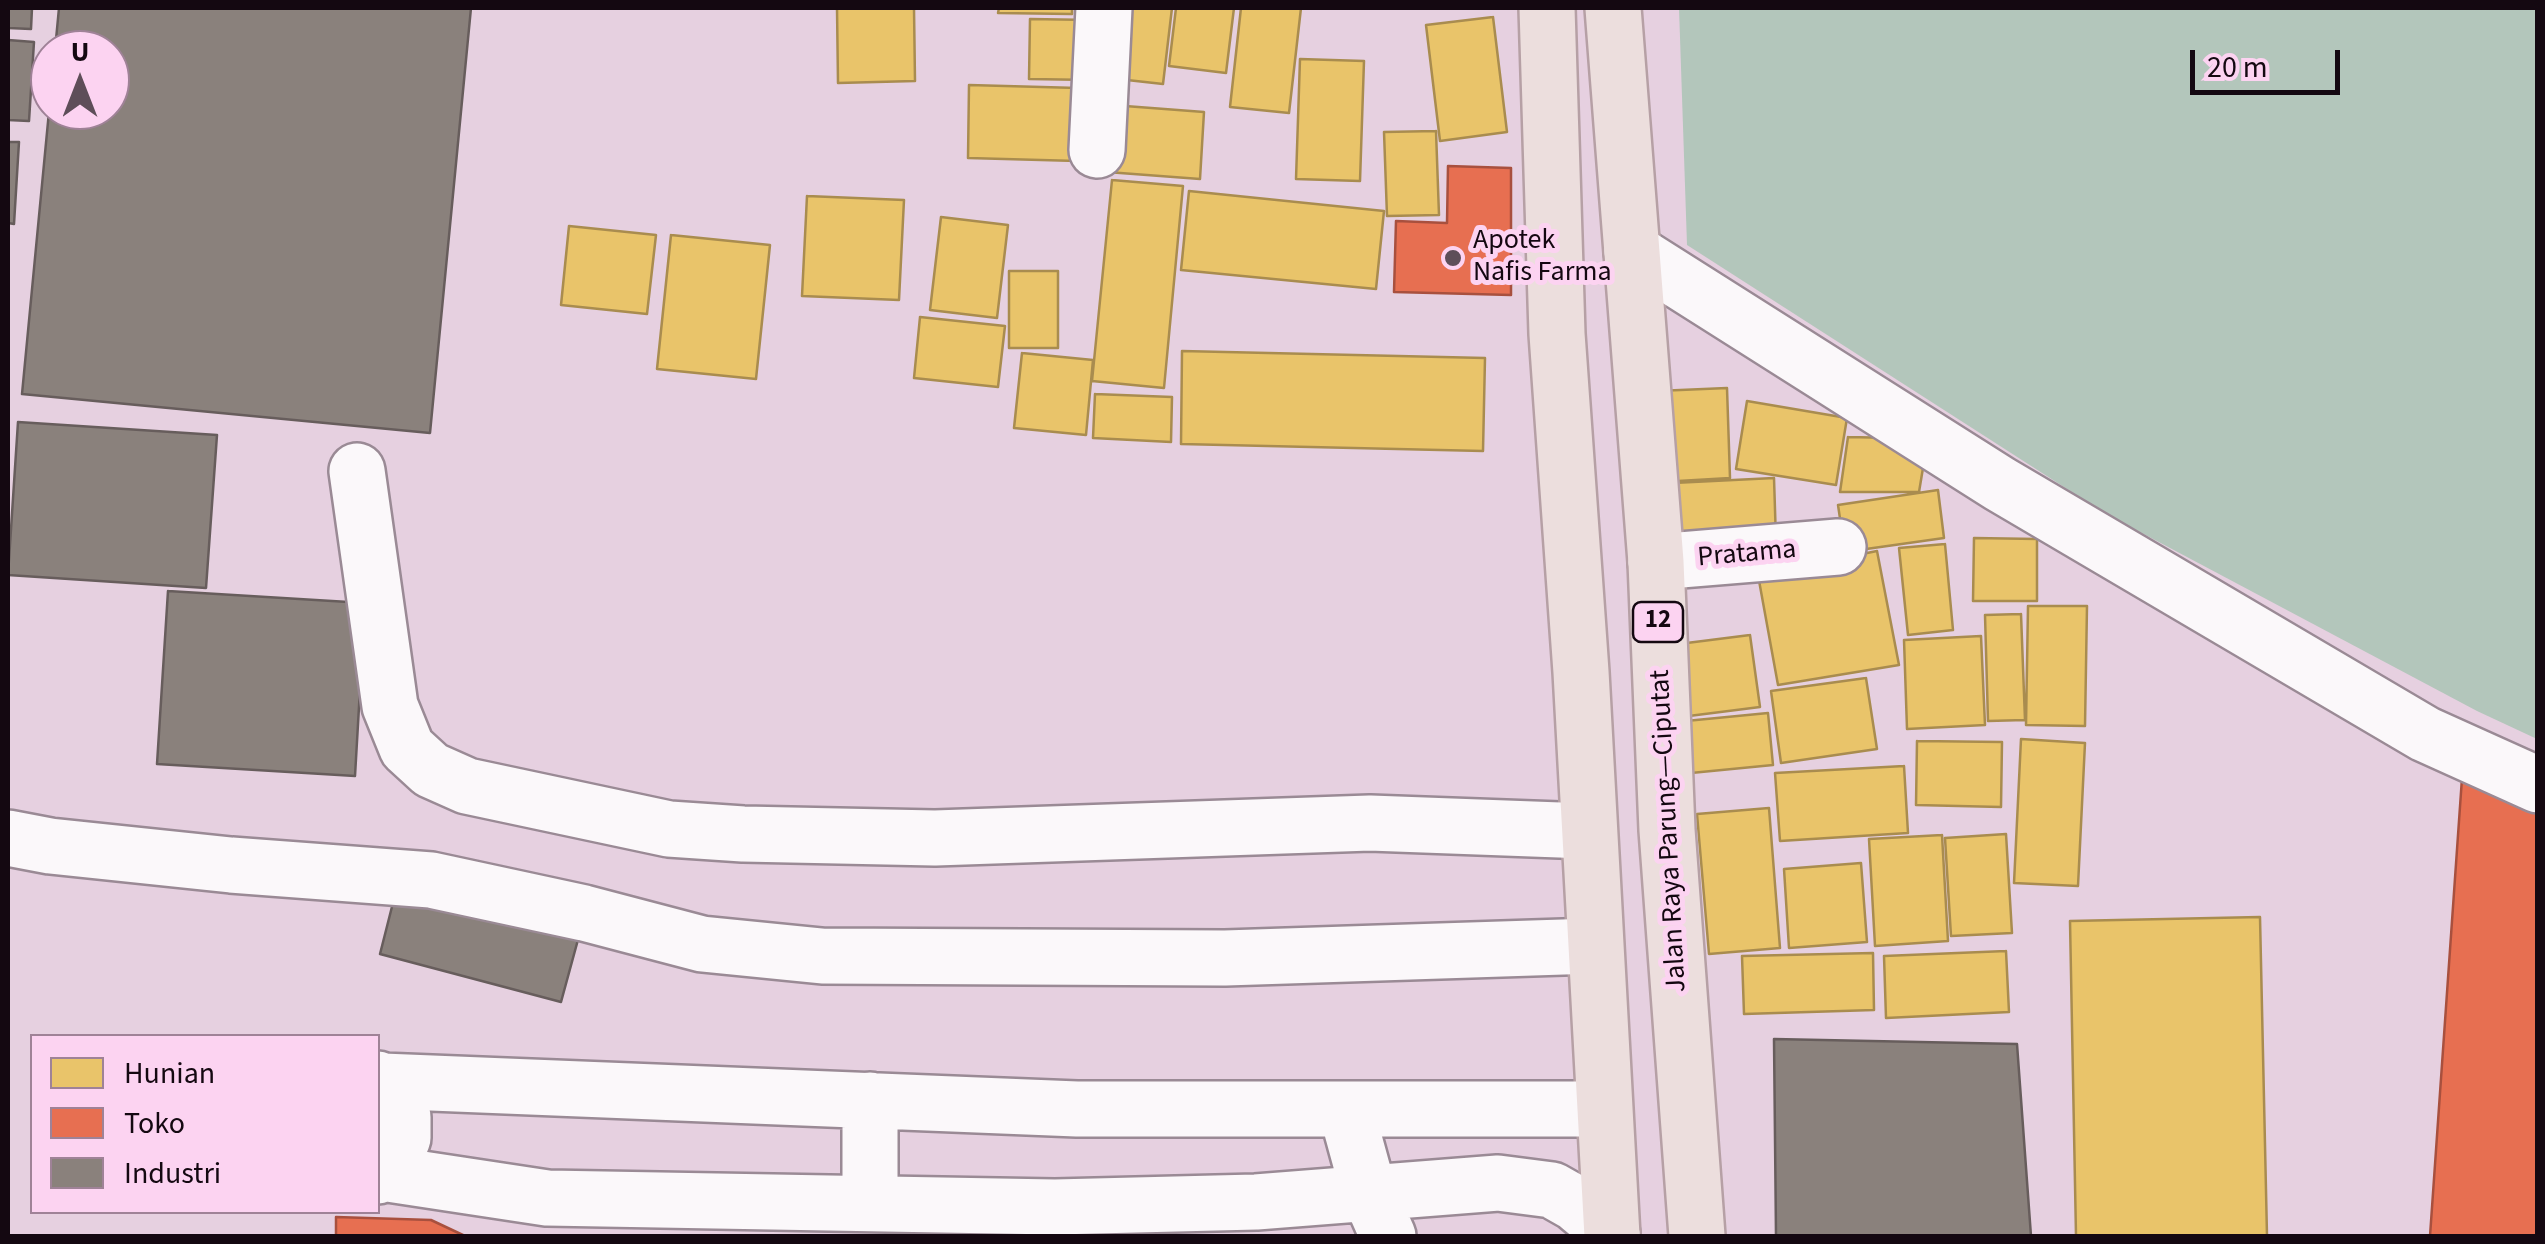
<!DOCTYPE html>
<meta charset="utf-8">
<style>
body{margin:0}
#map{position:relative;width:2545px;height:1244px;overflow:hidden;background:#e6d0e0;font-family:"Source Sans 3",sans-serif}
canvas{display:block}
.frame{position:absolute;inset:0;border:10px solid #140811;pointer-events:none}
.legend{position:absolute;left:30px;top:1034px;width:350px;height:180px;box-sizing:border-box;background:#fcd3f1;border:2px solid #9f8297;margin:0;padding:12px 18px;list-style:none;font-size:30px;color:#140811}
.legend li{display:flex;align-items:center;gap:20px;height:50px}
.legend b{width:50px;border:2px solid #9f8297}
.north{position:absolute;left:30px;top:30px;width:100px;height:100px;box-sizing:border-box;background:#fcd3f1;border:2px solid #9f8297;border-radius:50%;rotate:0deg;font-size:28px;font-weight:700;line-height:40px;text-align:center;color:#140811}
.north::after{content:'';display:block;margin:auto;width:35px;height:45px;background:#5e4e59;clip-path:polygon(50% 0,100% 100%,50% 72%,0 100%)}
.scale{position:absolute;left:2190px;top:50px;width:150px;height:45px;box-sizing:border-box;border:5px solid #140811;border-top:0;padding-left:12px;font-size:30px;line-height:35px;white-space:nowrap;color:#140811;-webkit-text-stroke:8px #fcd3f1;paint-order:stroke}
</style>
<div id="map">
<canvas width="2545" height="1244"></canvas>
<div class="frame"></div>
<ul class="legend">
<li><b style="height:28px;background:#e9c46a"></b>Hunian</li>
<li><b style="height:28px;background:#e76f51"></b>Toko</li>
<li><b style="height:28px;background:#8a817c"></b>Industri</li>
</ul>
<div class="north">U</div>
<div class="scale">20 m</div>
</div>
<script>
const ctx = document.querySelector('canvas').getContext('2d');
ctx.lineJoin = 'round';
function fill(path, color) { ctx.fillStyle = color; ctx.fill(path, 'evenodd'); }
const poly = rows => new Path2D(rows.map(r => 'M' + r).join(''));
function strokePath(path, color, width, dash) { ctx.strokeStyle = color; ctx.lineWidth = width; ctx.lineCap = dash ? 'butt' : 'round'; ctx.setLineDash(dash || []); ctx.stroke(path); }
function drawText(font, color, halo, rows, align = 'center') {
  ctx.font = font + ' "Source Sans 3",sans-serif'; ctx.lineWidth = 10; ctx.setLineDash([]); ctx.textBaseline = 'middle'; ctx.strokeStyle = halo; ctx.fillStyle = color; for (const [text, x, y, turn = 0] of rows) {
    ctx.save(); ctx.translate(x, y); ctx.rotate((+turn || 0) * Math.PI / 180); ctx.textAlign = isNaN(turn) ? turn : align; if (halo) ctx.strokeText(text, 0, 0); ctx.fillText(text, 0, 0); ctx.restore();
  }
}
const green = poly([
 [1679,8,2537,8,2537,739,2477,711,2106,514,1687,245]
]);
const homes = poly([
 [837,8,914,8,915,81,838,83,837,8],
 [999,8,1072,8,1072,14,998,13,999,8],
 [1117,8,1172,8,1163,84,1109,78,1117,8],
 [1176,8,1234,8,1226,73,1169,66,1176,8],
 [1241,8,1301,8,1289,113,1230,107,1241,8],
 [1493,17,1507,132,1440,141,1426,25,1493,17],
 [1030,19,1092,20,1092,80,1029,79,1030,19],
 [1300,59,1364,61,1360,181,1296,179,1300,59],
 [969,85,1078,88,1077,161,968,158,969,85],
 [1112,105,1204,112,1200,179,1107,172,1112,105],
 [1436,131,1439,215,1387,216,1384,132,1436,131],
 [1112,180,1183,186,1164,388,1092,381,1112,180],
 [1189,191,1384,211,1376,289,1181,270,1189,191],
 [807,196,904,200,899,300,802,296,807,196],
 [941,217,1008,225,997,318,930,310,941,217],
 [569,226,656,235,647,314,561,305,569,226],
 [671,235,770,245,756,379,657,369,671,235],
 [1009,271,1058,271,1058,348,1009,348,1009,271],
 [920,317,1005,326,998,387,914,378,920,317],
 [1182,351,1485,358,1483,451,1181,444,1182,351],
 [1022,353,1093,360,1086,435,1014,428,1022,353],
 [1727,388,1730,478,1661,482,1657,391,1727,388],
 [1095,394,1172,397,1171,442,1093,438,1095,394],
 [1747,401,1847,418,1836,485,1736,469,1747,401],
 [1848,437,1895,438,1925,456,1919,492,1840,492,1848,437],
 [1774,478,1776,541,1676,545,1673,483,1774,478],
 [1938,490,1944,538,1845,552,1838,505,1938,490],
 [1974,538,2037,539,2037,601,1973,601,1974,538],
 [1945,544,1953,630,1908,635,1899,548,1945,544],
 [1877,551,1899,665,1778,685,1758,575,1877,551],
 [2028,606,2087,606,2085,726,2026,725,2028,606],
 [2021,614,2025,720,1988,721,1985,615,2021,614],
 [1750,635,1760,707,1681,717,1671,645,1750,635],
 [1981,636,1985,725,1907,729,1904,640,1981,636],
 [1866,678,1877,749,1781,763,1771,691,1866,678],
 [1768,713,1773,765,1691,773,1686,721,1768,713],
 [2021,739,2085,743,2078,886,2014,883,2021,739],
 [1917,741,2002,742,2001,807,1916,805,1917,741],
 [1904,766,1908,833,1780,841,1775,773,1904,766],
 [1769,808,1780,948,1709,954,1697,814,1769,808],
 [2006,834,2012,933,1951,936,1945,838,2006,834],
 [1942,835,1948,941,1875,946,1869,839,1942,835],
 [1861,863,1867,942,1789,948,1784,869,1861,863],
 [2260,917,2267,1236,2076,1236,2070,921,2260,917],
 [2006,951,2009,1012,1886,1018,1884,956,2006,951],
 [1873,953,1874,1010,1744,1014,1742,956,1873,953]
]);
const shops = poly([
 [1448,166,1511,168,1511,295,1394,292,1396,221,1447,223,1448,166],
 [2462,778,2538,805,2538,1236,2430,1236,2462,778],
 [336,1217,431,1220,465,1236,336,1236,336,1217]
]);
const industry = poly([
 [8,8,32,8,31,29,8,28,8,8],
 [59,8,471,8,430,433,22,394,50,101,50,110,110,110,110,50,55,50,59,8],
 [8,40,34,42,29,121,8,120,8,40],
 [8,142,19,142,14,224,8,223,8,142],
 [18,422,217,435,206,588,8,575,18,422],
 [168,591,365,603,355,776,157,764,168,591],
 [397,887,579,936,561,1002,380,954,397,887],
 [1774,1039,2017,1044,2031,1236,1776,1236,1774,1039]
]);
const minor = poly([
 [1097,150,1104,8],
 [1632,251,2000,484,2425,734,2538,785],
 [357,471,390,706,407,748,431,770,467,786,669,829,743,834,935,838,1370,823,1587,831],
 [1656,562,1838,547],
 [8,838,50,846,231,865,431,880,584,913,702,944,822,956,1225,958,1594,946],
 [378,1079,395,1097,403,1117,403,1138,395,1158,378,1176],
 [382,1081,1077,1109,1604,1109],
 [1346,1109,1369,1193,1388,1236],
 [382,1173,547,1198,1055,1207,1256,1202,1498,1183,1552,1190,1575,1203,1612,1234],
 [870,1203,870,1100]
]);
const highway = poly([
 [1547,8,1557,334,1581,672,1612,1236],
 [1613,8,1656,562,1667,830,1697,1236]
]);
const markers = [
 [1453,258,10,"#5e4e59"]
];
const shields = [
 [1658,622,50]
];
const shieldNames = [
 ["12",1658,622]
];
const poiNames = [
 ["Apotek",1473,242],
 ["Nafis Farma",1473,274]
];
const streetNames = [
 ["Pratama",1747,555,-5],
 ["Jalan Raya Parung—Ciputat",1670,831,-93]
];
fill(green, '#b3c6bb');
fill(homes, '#e9c46a');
strokePath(homes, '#a98c4f', 2.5);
fill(shops, '#e76f51');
strokePath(shops, '#a8503e', 2.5);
fill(industry, '#8a817c');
strokePath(industry, '#675d5c', 2.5);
strokePath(minor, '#9a8a95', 60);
strokePath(highway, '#b6a0a5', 60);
strokePath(minor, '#fbf8fa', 55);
strokePath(highway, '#ecdedd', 55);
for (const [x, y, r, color] of markers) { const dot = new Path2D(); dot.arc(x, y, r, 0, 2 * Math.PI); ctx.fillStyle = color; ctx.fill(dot); strokePath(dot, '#fcd3f1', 4); }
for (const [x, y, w] of shields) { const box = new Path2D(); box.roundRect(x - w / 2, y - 20, w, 40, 8); ctx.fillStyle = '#fcd3f1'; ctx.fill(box); strokePath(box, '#140811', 2.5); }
drawText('bold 25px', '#140811', null, shieldNames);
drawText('28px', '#140811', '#fcd3f1', poiNames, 'left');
drawText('28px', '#140811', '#fcd3f1', streetNames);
</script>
